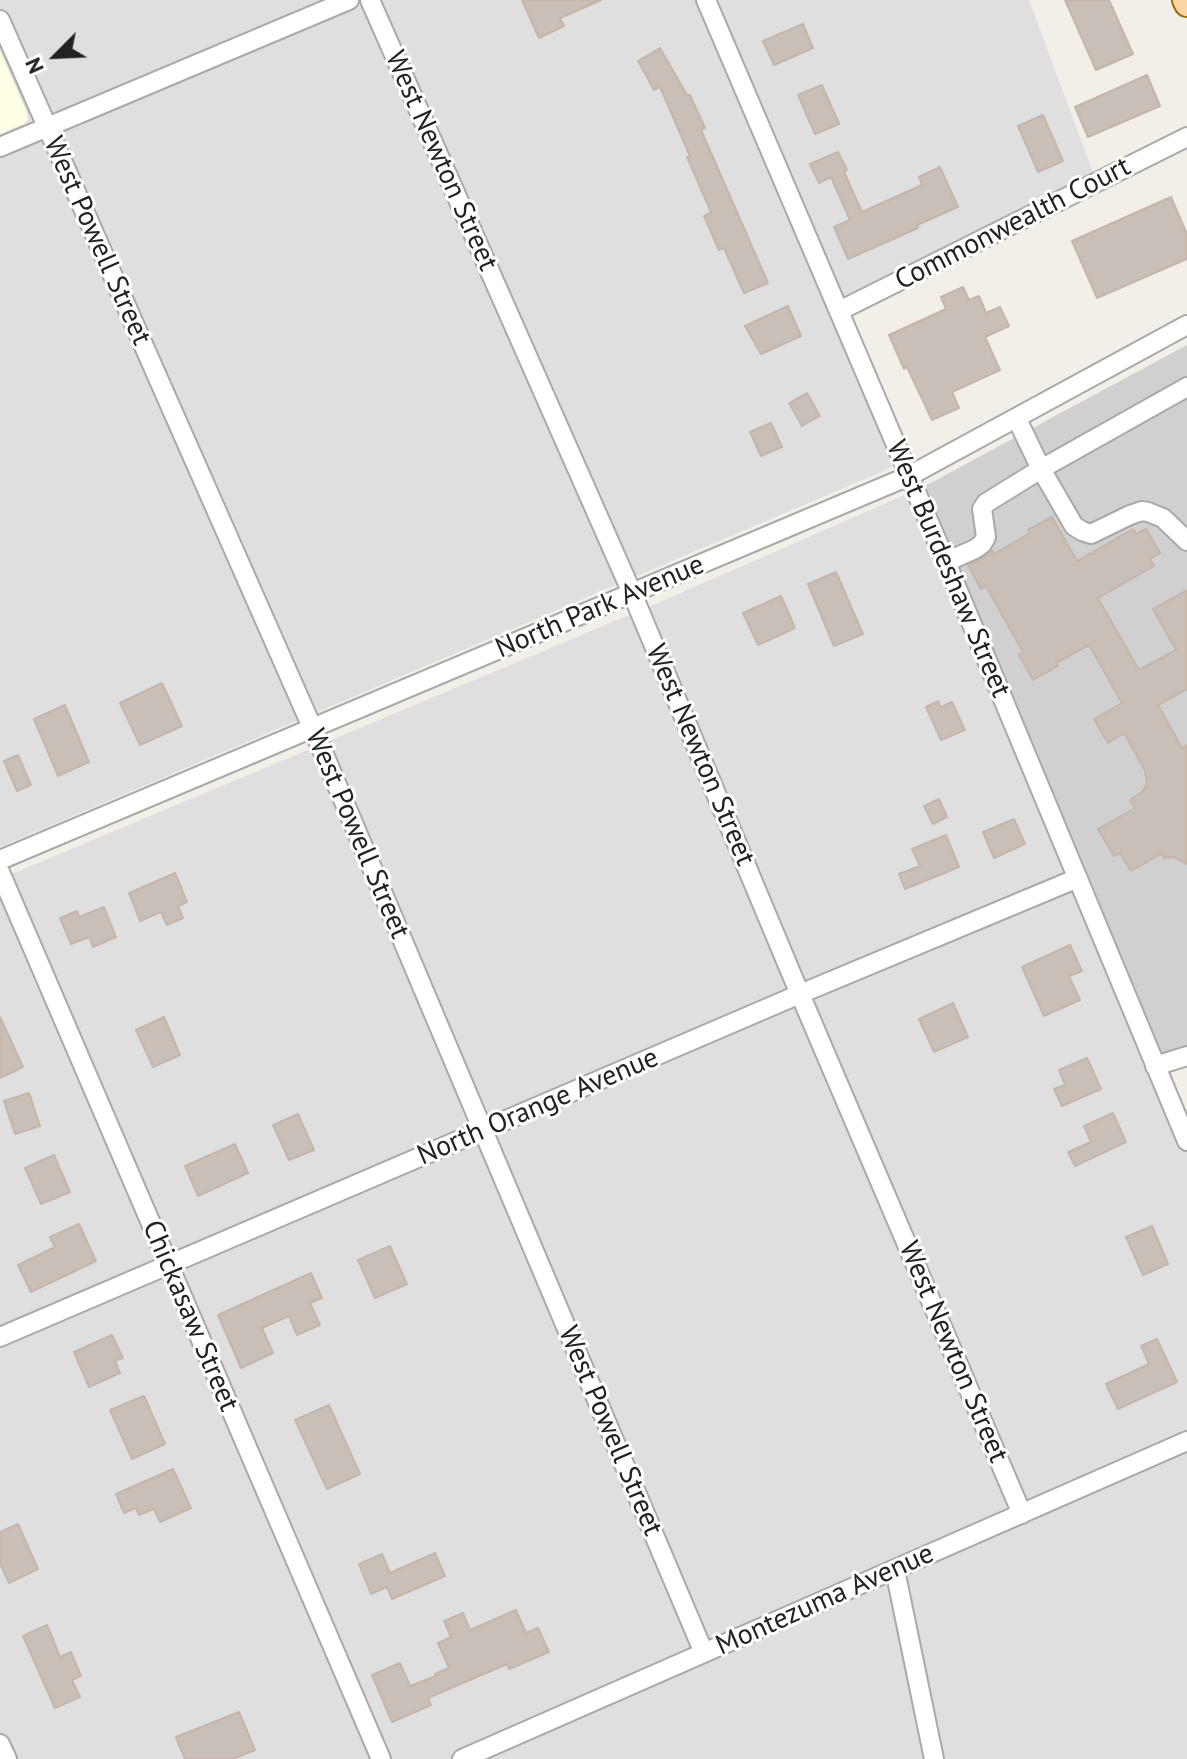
<!DOCTYPE html>
<style>
body{margin:0}
#map{position:relative;width:1187px;height:1759px;overflow:hidden;background:#f2efe9;font-family:"PT Sans",sans-serif}
canvas{display:block}
.north{position:absolute;left:16px;top:16px;width:80px;height:80px;-webkit-text-stroke:6px #fff;paint-order:stroke;rotate:246deg;font-size:22px;font-weight:700;line-height:32px;text-align:center;color:#222}
.north::after{content:'';display:block;margin:auto;width:28px;height:36px;background:#222;clip-path:polygon(50% 0,100% 100%,50% 72%,0 100%)}
</style>
<div id="map">
<canvas width="1187" height="1759"></canvas>
<div class="north">N</div>
</div>
<script>
const ctx = document.querySelector('canvas').getContext('2d');
ctx.lineJoin = 'round';
function fill(path, color) { ctx.fillStyle = color; ctx.fill(path, 'evenodd'); }
const poly = rows => new Path2D(rows.map(r => 'M' + r).join(''));
function strokePath(path, color, width, dash) { ctx.strokeStyle = color; ctx.lineWidth = width; ctx.lineCap = dash ? 'butt' : 'round'; ctx.setLineDash(dash || []); ctx.stroke(path); }
function drawText(font, color, halo, rows, align = 'center') {
  ctx.font = font + ' "PT Sans",sans-serif'; ctx.lineWidth = 6; ctx.setLineDash([]); ctx.textBaseline = 'middle'; ctx.strokeStyle = halo; ctx.fillStyle = color; for (const [text, x, y, turn = 0] of rows) {
    ctx.save(); ctx.translate(x, y); ctx.rotate((+turn || 0) * Math.PI / 180); ctx.textAlign = isNaN(turn) ? turn : align; if (halo) ctx.strokeText(text, 0, 0); ctx.fillText(text, 0, 0); ctx.restore();
  }
}
const residential = poly([
 [0,0,1029,0,1094,175,843,297,911,456,886,470,0,847,0,134,25,123,27,113,0,51],
 [925,486,1187,1113,1187,1759,0,1759,0,879,653,605]
]);
const education = poly([
 [0,51,27,113,28,119,25,123,0,134]
]);
const religious = poly([
 [1187,345,1187,1046,1162,1053,925,486]
]);
const building = poly([
 [522,0,601,0,560,18,564,26,539,38,522,0],
 [1065,0,1109,0,1133,54,1096,70,1065,0],
 [803,24,813,48,774,65,763,41,803,24],
 [660,48,687,95,690,95,705,128,701,130,768,283,744,293,724,248,719,250,704,216,711,212,687,157,690,156,660,87,654,90,638,61,660,48],
 [1147,75,1160,106,1088,137,1075,107,1147,75],
 [822,85,839,124,815,134,798,95,822,85],
 [1043,115,1063,161,1038,172,1018,126,1043,115],
 [838,152,847,170,844,172,862,212,922,185,919,177,940,167,958,207,917,225,918,228,848,259,834,227,850,220,831,177,819,183,810,164,838,152],
 [1171,197,1187,234,1187,259,1097,298,1072,241,1171,197],
 [963,287,969,300,979,296,986,313,1000,307,1009,326,985,337,1000,370,952,392,959,408,932,420,907,367,904,369,889,335,946,309,941,297,963,287],
 [788,306,801,336,761,354,745,326,788,306],
 [807,393,820,416,802,426,789,403,807,393],
 [771,423,782,447,761,456,750,432,771,423],
 [1052,517,1077,561,1133,529,1136,534,1146,529,1160,553,1150,559,1154,566,1098,598,1139,670,1176,650,1153,609,1187,590,1187,689,1158,705,1182,748,1187,745,1187,864,1174,857,1164,858,1161,854,1131,871,1120,853,1114,856,1098,829,1135,808,1130,800,1143,791,1147,783,1145,770,1124,733,1108,743,1094,719,1122,703,1089,645,1056,663,1058,666,1033,680,1019,655,1023,652,986,586,981,589,968,565,982,559,992,550,994,554,1030,533,1028,530,1052,517],
 [836,572,863,634,834,646,808,584,836,572],
 [781,596,795,628,758,645,743,613,781,596],
 [162,683,182,726,140,745,120,703,162,683],
 [938,701,941,707,952,702,965,730,941,740,926,707,938,701],
 [65,705,89,762,58,776,34,719,65,705],
 [18,755,31,785,17,791,4,761,18,755],
 [939,799,947,817,933,824,924,806,939,799],
 [1014,819,1025,844,994,858,983,832,1014,819],
 [946,835,959,867,905,889,899,874,920,866,912,849,946,835],
 [175,873,187,902,178,906,183,918,167,925,161,912,140,921,129,893,175,873],
 [104,907,116,937,93,947,89,937,71,944,60,918,77,911,79,917,104,907],
 [1070,945,1082,971,1069,976,1080,1000,1044,1016,1022,967,1070,945],
 [953,1003,968,1037,934,1052,919,1019,953,1003],
 [0,1017,23,1067,0,1078,0,1017],
 [164,1017,180,1055,153,1067,136,1030,164,1017],
 [1087,1058,1101,1089,1062,1106,1054,1089,1065,1085,1059,1070,1087,1058],
 [29,1093,40,1126,15,1134,4,1101,29,1093],
 [1113,1113,1126,1142,1075,1166,1068,1152,1091,1142,1084,1126,1113,1113],
 [298,1114,314,1150,289,1160,273,1125,298,1114],
 [235,1144,248,1173,198,1196,185,1166,235,1144],
 [54,1155,70,1192,41,1204,25,1168,54,1155],
 [79,1224,96,1261,31,1292,18,1265,55,1247,50,1237,79,1224],
 [1152,1226,1168,1264,1143,1275,1126,1237,1152,1226],
 [390,1246,407,1284,375,1298,358,1260,390,1246],
 [311,1273,322,1298,310,1303,320,1325,297,1335,289,1316,262,1328,273,1353,241,1368,218,1315,311,1273],
 [112,1335,123,1358,115,1361,120,1373,89,1387,74,1352,112,1335],
 [1157,1339,1177,1382,1118,1409,1106,1384,1149,1364,1141,1346,1157,1339],
 [144,1396,165,1444,132,1459,110,1410,144,1396],
 [329,1405,360,1474,327,1489,295,1420,329,1405],
 [173,1469,191,1508,160,1522,154,1509,139,1515,136,1508,124,1513,116,1494,173,1469],
 [18,1524,38,1569,9,1583,0,1563,0,1532,18,1524],
 [435,1553,445,1576,392,1599,387,1587,371,1594,359,1564,382,1554,390,1573,435,1553],
 [516,1610,526,1633,538,1628,549,1652,509,1669,507,1664,428,1698,431,1705,392,1722,372,1675,400,1663,410,1686,436,1676,435,1674,449,1668,438,1643,451,1637,444,1621,463,1613,470,1630,516,1610],
 [47,1625,60,1657,71,1652,81,1676,72,1680,80,1697,55,1708,23,1636,47,1625],
 [239,1712,255,1750,233,1759,185,1759,176,1737,239,1712]
]);
const minor = poly([
 [370,0,632,593,794,980,1022,1514],
 [706,0,946,562,1187,1141],
 [0,20,323,752,704,1653],
 [0,147,349,0],
 [839,311,1187,137],
 [1017,419,1041,469,1074,526,1082,531,1091,534,1130,515,1142,511,1148,512,1163,518,1187,541],
 [946,562,975,549,982,544,986,537,982,509,986,503,1041,469,1187,387],
 [0,860,909,476,1187,325],
 [0,872,381,1759],
 [1155,1066,1187,1056],
 [0,1337,800,994,1078,878],
 [895,1570,934,1759],
 [0,1744,7,1759],
 [462,1759,1187,1441]
]);
const major = poly([
 [1185,0,1187,4]
]);
const streetNames = [
 ["West Newton Street",441,161,66],
 ["Commonwealth Court",1013,224,-27],
 ["West Powell Street",97,241,66],
 ["West Burdeshaw Street",948,569,67],
 ["North Park Avenue",600,607,-23],
 ["West Newton Street",700,755,67],
 ["West Powell Street",357,834,67],
 ["North Orange Avenue",538,1107,-23],
 ["Chickasaw Street",190,1316,67],
 ["West Newton Street",953,1352,67],
 ["West Powell Street",610,1431,67],
 ["Montezuma Avenue",825,1600,-24]
];
fill(residential, '#e0dfdf');
fill(education, '#ffffe5');
fill(religious, '#d0d0d0');
fill(building, '#c7bfb8');
strokePath(building, '#c4b6ab', 2);
strokePath(minor, '#a9a9a9', 22);
strokePath(major, '#a06b00', 28);
strokePath(minor, '#fff', 18);
strokePath(major, '#fcd6a4', 24);
drawText('28px', '#222', '#fff', streetNames);
</script>
